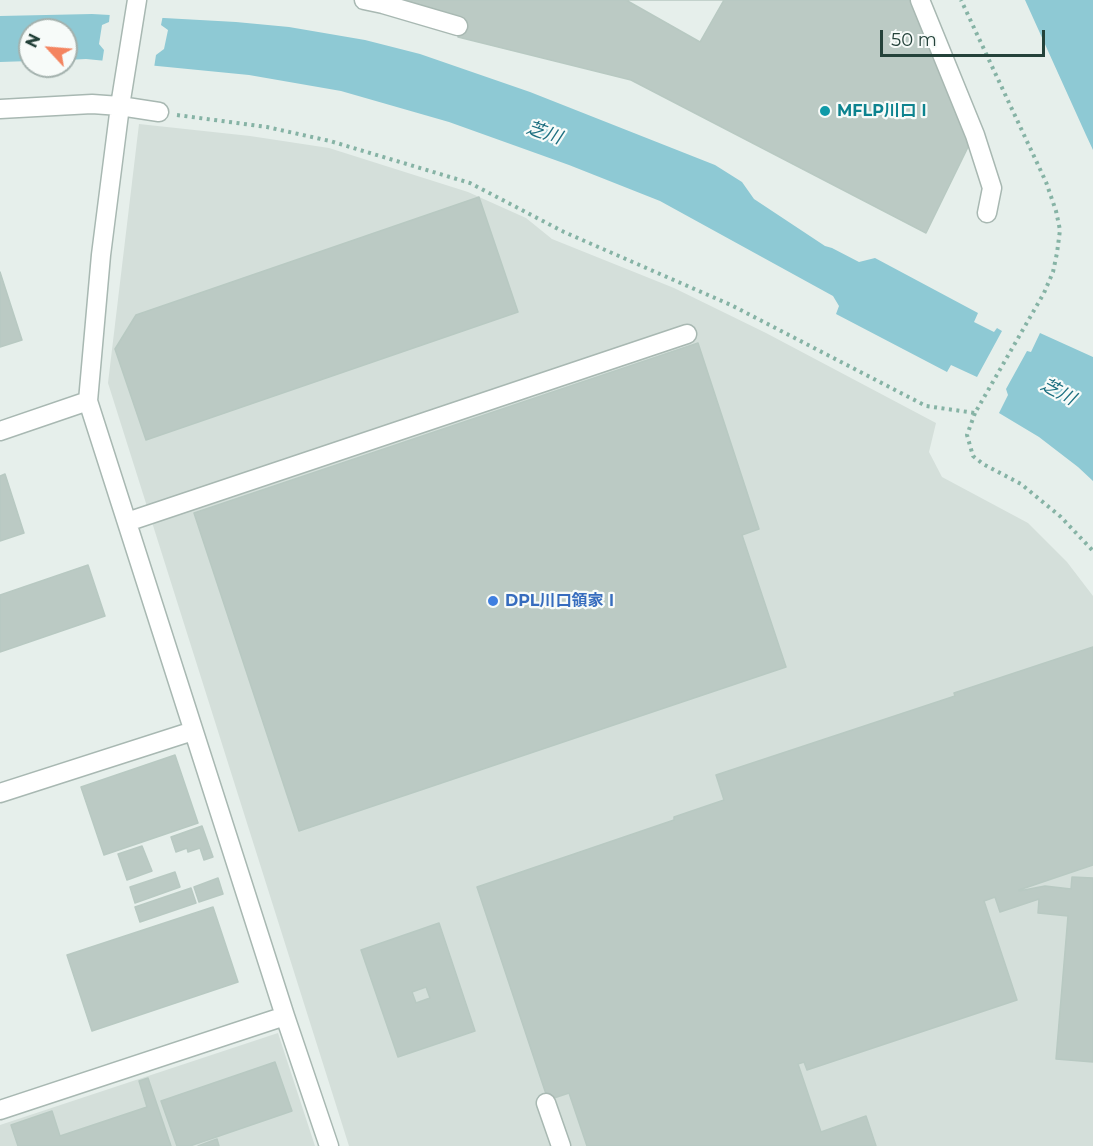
<!DOCTYPE html>
<meta charset="utf-8">
<style>
body{margin:0}
#map{position:relative;width:1093px;height:1146px;overflow:hidden;background:#e6efeb;font-family:Montserrat,sans-serif}
canvas{display:block}
.north{position:absolute;left:18px;top:18px;width:60px;height:60px;box-sizing:border-box;background:#f7fbf9;border:2px solid #a3b1ad;border-radius:50%;rotate:296deg;font-size:16px;font-weight:700;line-height:24px;text-align:center;color:#24423a}
.north::after{content:'';display:block;margin:auto;width:21px;height:27px;background:#f4845f;clip-path:polygon(50% 0,100% 100%,50% 72%,0 100%)}
.scale{position:absolute;left:880px;top:30px;width:165px;height:27px;box-sizing:border-box;border:3px solid #24423a;border-top:0;padding-left:8px;font-size:18px;line-height:21px;white-space:nowrap;color:#24423a;-webkit-text-stroke:4px #f7fbf9;paint-order:stroke}
</style>
<div id="map">
<canvas width="1093" height="1146"></canvas>
<div class="north">N</div>
<div class="scale">50 m</div>
</div>
<script>
const ctx = document.querySelector('canvas').getContext('2d');
ctx.lineJoin = 'round';
function fill(path, color) { ctx.fillStyle = color; ctx.fill(path, 'evenodd'); }
const poly = rows => new Path2D(rows.map(r => 'M' + r).join(''));
function strokePath(path, color, width, dash) { ctx.strokeStyle = color; ctx.lineWidth = width; ctx.lineCap = dash ? 'butt' : 'round'; ctx.setLineDash(dash || []); ctx.stroke(path); }
function drawText(font, color, halo, rows, align = 'center') {
  ctx.font = font + ' Montserrat,"Noto Sans JP",sans-serif'; ctx.lineWidth = 4.5; ctx.setLineDash([]); ctx.textBaseline = 'middle'; ctx.strokeStyle = halo; ctx.fillStyle = color; for (const [text, x, y, turn = 0] of rows) {
    ctx.save(); ctx.translate(x, y); ctx.rotate((+turn || 0) * Math.PI / 180); ctx.textAlign = isNaN(turn) ? turn : align; if (halo) ctx.strokeText(text, 0, 0); ctx.fillText(text, 0, 0); ctx.restore();
  }
}
const built = poly([
 [139,124,250,136,329,148,468,192,526,218,552,239,674,288,766,333,936,423,929,452,942,477,1028,523,1067,562,1093,596,1093,1146,349,1146,108,383],
 [278,1033,315,1146,0,1146,0,1125]
]);
const water = poly([
 [1025,0,1093,0,1093,150,1086,135],
 [92,14,236,22,289,27,365,40,420,54,530,92,715,165,742,182,754,199,825,246,832,248,859,262,875,258,978,313,974,322,994,332,997,328,1002,331,977,377,951,365,947,372,836,314,839,306,833,296,660,201,569,165,449,122,341,91,249,75,86,59,66,60,66,30,30,30,30,61,0,62,0,16],
 [1040,333,1093,357,1093,481,1078,467,1039,437,999,413,1008,395,1006,389,1027,351,1031,352]
]);
const pier = poly([
 [110,12,163,15,161,25,168,30,164,49,156,55,154,68,102,63,104,50,99,44,102,25,109,22]
]);
const building = poly([
 [402,0,913,0,970,143,926,233,631,80,458,37,460,16,402,0],
 [626,0,724,0,700,42,626,0],
 [479,197,518,312,146,440,115,349,136,315,479,197],
 [0,272,22,340,0,347,0,272],
 [698,343,759,529,742,535,786,667,299,831,194,513,698,343],
 [5,474,24,533,0,541,0,476,5,474],
 [88,565,105,616,0,652,0,595,88,565],
 [1093,647,1093,865,1019,890,1019,891,1045,886,1071,889,1072,877,1093,878,1093,1062,1056,1059,1068,916,1038,913,1039,899,1000,912,995,897,984,901,1017,1000,807,1070,804,1062,798,1064,821,1132,866,1116,876,1146,587,1146,569,1093,548,1100,477,887,674,820,674,817,724,800,716,775,955,696,954,693,1093,647],
 [175,755,198,823,104,855,81,787,175,755],
 [202,826,213,857,204,860,200,848,188,852,187,848,176,852,171,837,202,826],
 [142,846,152,871,127,880,118,854,142,846],
 [175,872,180,887,135,903,130,887,175,872],
 [218,878,223,894,199,902,194,887,218,878],
 [191,888,196,903,140,922,135,907,191,888],
 [213,907,238,982,92,1031,67,955,213,907],
 [439,923,475,1031,398,1057,361,950,439,923],
 [426,987,430,998,416,1003,412,992,426,987],
 [275,1062,292,1111,190,1146,177,1146,161,1101,275,1062],
 [148,1078,171,1146,18,1146,11,1125,52,1111,60,1136,147,1107,139,1081,148,1078],
 [217,1139,219,1146,198,1146,217,1139]
]);
const path = poly([
 [177,115,267,127,330,141,470,183,564,232,731,305,926,406,975,413,1044,293,1053,272,1057,253,1060,230,1056,211,1046,182,961,0],
 [975,413,967,435,973,456,983,464,1021,484,1061,517,1093,551]
]);
const minor = poly([
 [364,0,383,4,458,26],
 [920,0,975,135,992,188,987,213],
 [0,109,92,104,120,106,159,112],
 [88,401,285,1016,329,1146],
 [0,431,88,401,101,255,120,106,137,0],
 [127,522,687,334],
 [0,793,193,731],
 [546,1103,561,1146],
 [0,1110,285,1016]
]);
const markers = [
 [825,111,6,"#0f9aa8"],
 [493,601,6,"#3f7fe0"]
];
const cultureNames = [
 ["MFLP川口Ⅰ",837,111]
];
const shopNames = [
 ["DPL川口領家Ⅰ",505,601]
];
const waterNames = [
 ["芝川",544,133,19],
 ["芝川",1058,392,28]
];
fill(built, '#d4dfda');
fill(water, '#8ec9d4');
fill(pier, '#e6efeb');
fill(building, '#bbcac4');
strokePath(building, '#b8c9c2', 1.5);
strokePath(minor, '#a8b8b2', 21);
strokePath(path, '#86b3a5', 4, [3, 4.5]);
strokePath(minor, '#fff', 18);
for (const [x, y, r, color] of markers) { const dot = new Path2D(); dot.arc(x, y, r, 0, 2 * Math.PI); ctx.fillStyle = color; ctx.fill(dot); strokePath(dot, '#f7fbf9', 2); }
drawText('bold 16px', '#0d838f', '#f7fbf9', cultureNames, 'left');
drawText('bold 16px', '#366cbe', '#f7fbf9', shopNames, 'left');
drawText('italic 18px', '#1c6f80', '#f7fbf9', waterNames);
</script>
